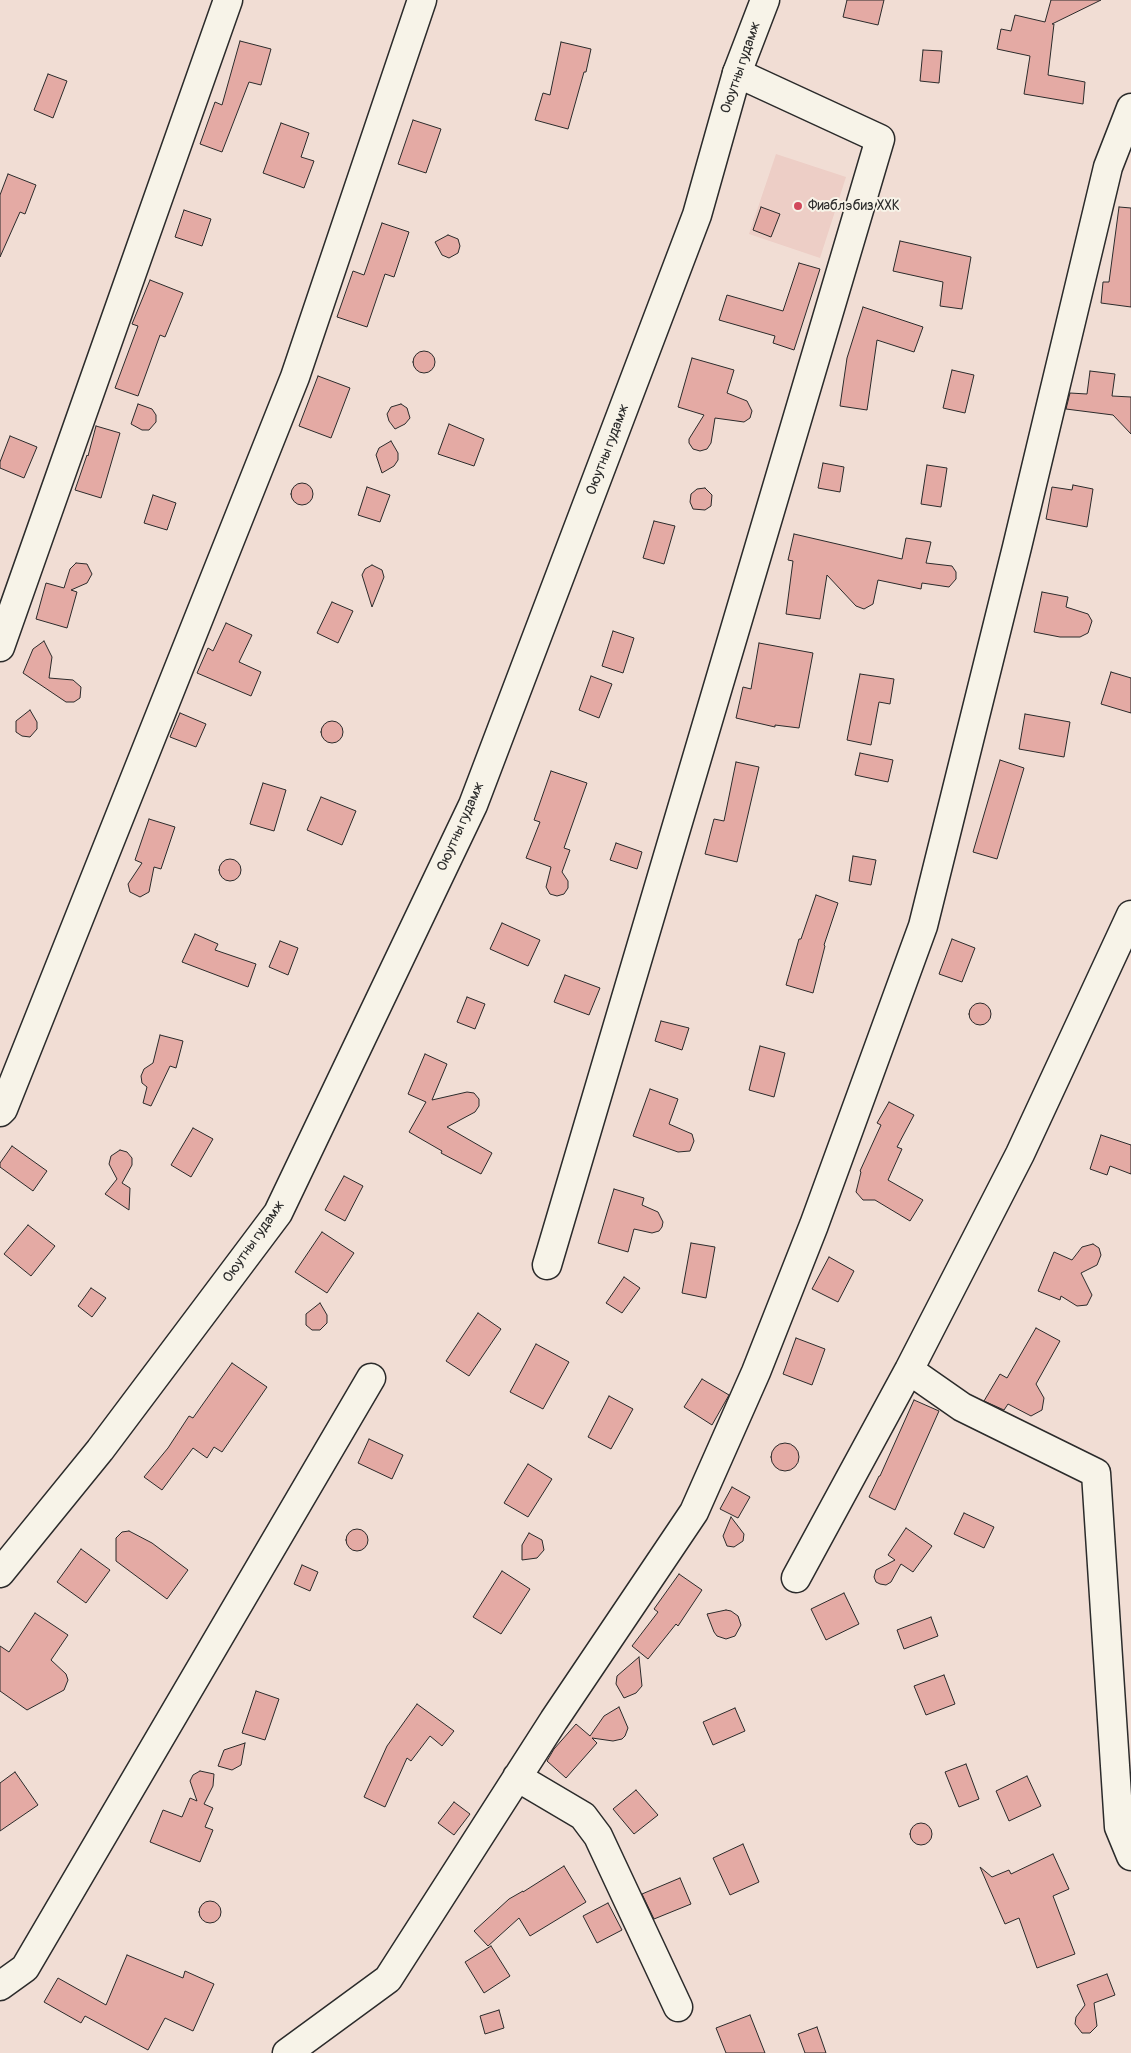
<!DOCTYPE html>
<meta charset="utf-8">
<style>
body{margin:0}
canvas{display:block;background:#f1ddd4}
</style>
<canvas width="1131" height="2053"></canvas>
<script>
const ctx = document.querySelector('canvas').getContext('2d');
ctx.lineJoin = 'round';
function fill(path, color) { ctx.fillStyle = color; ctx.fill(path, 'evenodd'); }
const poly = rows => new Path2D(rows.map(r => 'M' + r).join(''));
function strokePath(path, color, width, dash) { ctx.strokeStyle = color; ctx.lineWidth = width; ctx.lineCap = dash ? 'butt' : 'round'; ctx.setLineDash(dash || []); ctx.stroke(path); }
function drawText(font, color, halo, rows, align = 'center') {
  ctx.font = font + ' Pangolin,sans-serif'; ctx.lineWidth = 4; ctx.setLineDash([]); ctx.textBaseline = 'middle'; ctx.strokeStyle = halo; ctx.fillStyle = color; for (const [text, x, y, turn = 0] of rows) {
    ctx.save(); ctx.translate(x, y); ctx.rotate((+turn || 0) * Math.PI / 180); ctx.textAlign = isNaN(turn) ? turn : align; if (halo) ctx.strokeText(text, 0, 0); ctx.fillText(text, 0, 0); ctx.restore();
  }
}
const built = poly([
 [776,154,846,177,820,258,749,234]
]);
const building = poly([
 [847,0,884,0,878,25,843,17,847,0],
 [1051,0,1101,0,1052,24,1054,24,1048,75,1085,82,1083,104,1024,94,1030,56,997,49,1001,29,1011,31,1015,15,1045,22,1051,0],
 [240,41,271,49,261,85,249,82,222,152,200,144,215,102,222,105,240,41],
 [561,42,591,49,586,72,584,72,568,129,535,120,543,93,550,95,561,42],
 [923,50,942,51,939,83,920,81,923,50],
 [48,74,67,81,53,118,34,110,48,74],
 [413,120,441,129,426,173,398,164,413,120],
 [281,123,309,133,301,157,314,161,304,188,263,173,281,123],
 [8,174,36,185,25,214,20,212,0,257,0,195,8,174],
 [761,207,780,214,771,237,753,230,761,207],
 [1119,207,1131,208,1131,307,1101,303,1103,282,1109,282,1119,207],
 [184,210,211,219,202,246,175,237,184,210],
 [382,223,409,232,394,277,385,274,367,327,337,317,353,271,364,275,382,223],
 [448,235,458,239,460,246,458,253,449,258,442,255,435,242,448,235],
 [900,241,971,257,962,309,940,306,943,282,893,271,900,241],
 [799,263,820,269,794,350,773,343,775,336,719,320,727,295,783,311,799,263],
 [150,280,183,293,165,337,160,335,138,396,115,388,138,326,132,324,150,280],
 [863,307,923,327,914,352,877,340,867,410,840,406,847,358,863,307],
 '413 362a11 11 0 1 1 22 0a11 11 0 1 1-22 0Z',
 [692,358,734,370,727,393,747,401,752,411,750,418,744,422,715,418,711,443,707,449,700,451,693,449,689,443,689,439,704,415,678,407,692,358],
 [952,370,974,375,965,413,943,408,952,370],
 [1090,371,1115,374,1112,396,1131,397,1131,434,1113,415,1066,409,1070,393,1087,394,1090,371],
 [318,376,350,388,331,438,299,426,318,376],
 [138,404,152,409,156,415,156,422,149,430,142,430,131,424,138,404],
 [401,404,407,408,410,418,405,424,395,429,389,421,387,414,391,407,401,404],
 [449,424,484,439,474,466,438,454,449,424],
 [96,426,120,433,101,498,75,490,87,455,88,456,96,426],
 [10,436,37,447,24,478,0,468,0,462,10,436],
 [391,441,398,453,398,460,394,466,382,473,376,455,379,448,391,441],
 [823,463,844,467,840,492,818,488,823,463],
 [927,465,947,468,941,507,921,504,927,465],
 '291 494a11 11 0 1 1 22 0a11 11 0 1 1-22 0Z',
 [1073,485,1093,489,1087,527,1046,519,1052,487,1072,490,1073,485],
 [367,487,390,495,380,522,358,515,367,487],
 [705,488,712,495,711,506,705,510,693,509,690,502,691,494,697,489,705,488],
 [153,495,176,503,167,530,144,523,153,495],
 [654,521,675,526,664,564,643,558,654,521],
 [794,534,902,559,906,538,931,542,926,563,952,566,956,572,956,579,949,587,922,583,921,589,878,580,873,604,864,609,856,606,827,575,820,619,786,614,793,561,788,560,794,534],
 [76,563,87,564,92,574,87,583,71,590,77,592,67,628,36,619,46,583,64,588,70,569,76,563],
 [372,565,382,570,384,577,372,607,362,575,365,569,372,565],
 [1042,592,1068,597,1066,607,1088,614,1092,621,1088,633,1080,637,1060,637,1034,632,1042,592],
 [332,602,353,611,338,643,317,633,332,602],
 [226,623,252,635,239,662,261,672,251,696,197,673,208,648,213,651,226,623],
 [613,631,634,638,623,673,602,666,613,631],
 [44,641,52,657,49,678,73,680,81,687,80,698,74,702,66,702,23,673,33,649,44,641],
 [759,643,813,653,799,728,775,725,775,727,736,718,743,687,751,689,759,643],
 [1111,672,1131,678,1131,713,1101,704,1111,672],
 [860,674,894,679,890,704,879,702,871,745,847,740,860,674],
 [591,676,612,684,599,718,579,710,591,676],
 [30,710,37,722,37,729,30,737,22,736,16,732,16,721,30,710],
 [180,713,206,724,196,747,170,737,180,713],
 [1025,714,1070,722,1064,757,1019,749,1025,714],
 '321 732a11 11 0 1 1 22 0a11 11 0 1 1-22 0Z',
 [860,753,893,760,888,782,855,775,860,753],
 [1000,760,1024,768,997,859,973,852,1000,760],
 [736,762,759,767,737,862,705,854,714,819,724,821,736,762],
 [551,771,587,783,564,848,570,850,562,872,568,881,568,888,564,894,557,896,550,894,546,887,551,867,526,858,540,822,534,820,551,771],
 [263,783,286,790,274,831,250,824,263,783],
 [321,797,356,811,342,845,307,830,321,797],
 [149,819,175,827,161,869,154,867,149,892,140,897,130,892,128,884,142,863,135,860,149,819],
 [616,843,642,852,637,869,610,860,616,843],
 [853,856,876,860,871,885,849,881,853,856],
 '219 870a11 11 0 1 1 22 0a11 11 0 1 1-22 0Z',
 [816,895,838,903,824,945,825,946,813,993,786,985,799,939,801,939,816,895],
 [502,923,540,940,528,966,490,949,502,923],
 [195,934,218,944,215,950,256,964,248,987,182,962,195,934],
 [952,939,975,948,962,982,939,974,952,939],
 [280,941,298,948,288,975,269,967,280,941],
 [565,975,600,988,589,1015,554,1002,565,975],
 [467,997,485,1004,475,1029,457,1022,467,997],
 '969 1014a11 11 0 1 1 22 0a11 11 0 1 1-22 0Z',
 [661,1021,689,1028,682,1050,655,1041,661,1021],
 [160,1035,183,1041,176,1068,170,1066,151,1106,143,1103,147,1087,142,1083,141,1076,144,1069,153,1063,160,1035],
 [760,1046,785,1053,774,1097,749,1090,760,1046],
 [425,1054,447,1064,432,1100,467,1092,474,1093,479,1099,479,1106,475,1112,447,1127,492,1153,481,1174,441,1153,442,1151,409,1132,426,1102,408,1094,425,1054],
 [650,1089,678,1099,669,1124,692,1134,694,1141,690,1151,678,1152,633,1136,650,1089],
 [889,1102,914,1115,897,1147,902,1149,888,1180,923,1200,910,1221,875,1200,863,1200,856,1192,861,1172,860,1171,881,1125,877,1123,889,1102],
 [193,1128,213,1139,191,1177,171,1165,193,1128],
 [1101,1135,1131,1145,1131,1174,1110,1166,1107,1175,1090,1169,1101,1135],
 [12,1146,47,1171,33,1191,0,1167,0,1163,12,1146],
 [120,1150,127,1152,132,1158,132,1165,122,1183,130,1188,129,1210,105,1194,117,1179,109,1164,111,1156,120,1150],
 [344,1176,363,1186,345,1221,325,1210,344,1176],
 [614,1189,644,1198,642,1205,658,1212,663,1222,662,1227,659,1231,652,1233,634,1229,628,1252,598,1243,614,1189],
 [28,1225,55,1246,31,1276,4,1254,28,1225],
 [322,1232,354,1253,327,1293,295,1272,322,1232],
 [691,1243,715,1247,706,1298,682,1293,691,1243],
 [1093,1244,1099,1248,1101,1255,1097,1265,1081,1273,1092,1295,1087,1305,1077,1306,1061,1296,1060,1300,1038,1291,1054,1252,1072,1260,1082,1247,1093,1244],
 [829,1257,854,1271,838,1302,812,1289,829,1257],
 [624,1277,640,1288,622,1313,606,1303,624,1277],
 [91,1288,106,1298,92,1317,78,1306,91,1288],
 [320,1303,327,1315,327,1323,320,1330,312,1330,306,1325,306,1314,320,1303],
 [478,1313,501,1329,469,1376,446,1361,478,1313],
 [1036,1328,1060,1341,1036,1384,1044,1398,1042,1410,1031,1416,1008,1404,1004,1410,984,1401,1000,1374,1007,1378,1036,1328],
 [796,1338,825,1349,812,1385,783,1374,796,1338],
 [536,1344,569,1362,543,1409,510,1392,536,1344],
 [232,1363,267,1387,222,1452,214,1447,207,1458,193,1448,162,1490,144,1477,168,1448,189,1416,193,1418,232,1363],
 [702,1379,729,1395,712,1425,684,1407,702,1379],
 [609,1396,633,1409,611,1449,588,1437,609,1396],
 [914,1400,939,1411,895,1510,869,1497,879,1476,880,1476,914,1400],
 [369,1439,403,1455,392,1479,358,1463,369,1439],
 '771 1457a14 14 0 1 1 28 0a14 14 0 1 1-28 0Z',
 [528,1464,552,1479,528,1517,504,1503,528,1464],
 [732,1487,750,1497,738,1518,720,1509,732,1487],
 [964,1513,994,1527,984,1548,954,1534,964,1513],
 [731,1517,744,1534,743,1541,734,1547,727,1546,723,1536,731,1517],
 [906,1528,932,1546,913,1572,901,1564,891,1582,886,1585,880,1584,876,1582,874,1577,876,1570,895,1560,888,1555,906,1528],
 '346 1540a11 11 0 1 1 22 0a11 11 0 1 1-22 0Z',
 [129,1531,152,1543,188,1570,167,1599,116,1561,116,1538,122,1532,129,1531],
 [529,1533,542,1540,544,1550,537,1558,522,1560,522,1545,529,1533],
 [81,1549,110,1570,86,1603,57,1582,81,1549],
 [302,1565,318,1572,310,1591,294,1584,302,1565],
 [502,1571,530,1589,501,1634,473,1617,502,1571],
 [679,1574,702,1590,678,1626,676,1624,648,1659,632,1646,658,1612,654,1609,679,1574],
 [844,1593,859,1624,826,1640,811,1609,844,1593],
 [726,1610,731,1611,738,1616,741,1625,735,1636,726,1639,717,1636,714,1632,707,1614,726,1610],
 [35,1613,68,1635,51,1660,66,1674,68,1680,64,1690,27,1710,0,1691,0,1646,9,1652,35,1613],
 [931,1617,938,1636,904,1649,897,1630,931,1617],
 [639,1657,642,1686,636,1693,624,1698,616,1684,617,1676,639,1657],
 [944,1675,955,1704,926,1715,914,1686,944,1675],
 [256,1691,279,1699,265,1740,242,1733,256,1691],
 [417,1704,454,1731,442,1746,430,1736,411,1761,407,1758,385,1807,364,1797,387,1746,417,1704],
 [619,1707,628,1728,625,1736,622,1739,613,1741,592,1738,597,1743,566,1778,547,1761,554,1749,576,1724,590,1736,604,1716,619,1707],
 [735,1708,745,1731,713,1745,703,1722,735,1708],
 [245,1743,241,1765,232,1770,218,1766,224,1750,245,1743],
 [966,1764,979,1799,959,1807,945,1772,966,1764],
 [200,1771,214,1774,213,1786,204,1804,213,1808,205,1827,213,1830,200,1862,150,1842,163,1810,182,1817,190,1798,197,1801,190,1781,193,1775,200,1771],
 [15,1772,38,1805,0,1831,0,1783,15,1772],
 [1027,1776,1041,1806,1009,1821,996,1791,1027,1776],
 [636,1790,658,1815,634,1834,613,1809,636,1790],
 [454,1802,470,1814,454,1835,438,1823,454,1802],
 '910 1834a11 11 0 1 1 22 0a11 11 0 1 1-22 0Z',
 [743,1844,759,1882,730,1895,713,1858,743,1844],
 [1053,1854,1069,1889,1053,1896,1075,1954,1037,1968,1019,1918,1005,1924,980,1867,992,1877,1009,1870,1011,1874,1053,1854],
 [564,1866,586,1902,530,1936,519,1918,488,1946,474,1931,509,1899,523,1891,523,1892,564,1866],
 [680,1878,691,1904,654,1919,642,1894,680,1878],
 '199 1912a11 11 0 1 1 22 0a11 11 0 1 1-22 0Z',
 [608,1903,622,1930,597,1943,583,1916,608,1903],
 [491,1946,510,1976,484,1993,465,1962,491,1946],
 [127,1955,183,1978,185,1971,214,1984,193,2031,165,2018,148,2050,85,2016,81,2023,44,2002,58,1978,106,2005,127,1955],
 [1107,1974,1115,1995,1094,2003,1097,2026,1090,2033,1082,2033,1075,2024,1076,2017,1085,2005,1077,1985,1107,1974],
 [499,2010,504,2028,485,2034,480,2016,499,2010],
 [750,2015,765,2053,726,2053,716,2028,750,2015],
 [817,2027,826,2053,805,2053,798,2034,817,2027]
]);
const street = poly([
 [0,647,228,0],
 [0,1112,3,1109,295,377,422,0],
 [547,1265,880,139,737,73],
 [909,1370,962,1407,1096,1473,1119,1827,1131,1856],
 [796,1578,909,1370,1020,1154,1131,915],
 [517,1777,583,1816,598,1836,678,2007],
 [0,1986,25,1968,371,1378],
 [287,2053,388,1979,554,1720,694,1512,756,1372,814,1225,923,926,1017,547,1108,167,1131,108]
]);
const secondary = poly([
 [0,1573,100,1450,278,1213,473,805,697,215,737,73,765,0]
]);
const markers = [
 [798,206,5,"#d1495b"]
];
const streetNames = [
 ["Оюутны гудамж",741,68,-71],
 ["Оюутны гудамж",608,450,-69],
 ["Оюутны гудамж",461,827,-66],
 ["Оюутны гудамж",254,1242,-55]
];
const poiNames = [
 ["Фиаблэбиз ХХК",808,206]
];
fill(built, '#edcec6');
fill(building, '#e4aaa4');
strokePath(building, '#2b2b2b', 1);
strokePath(street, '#2b2b2b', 31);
strokePath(secondary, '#2b2b2b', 31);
strokePath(street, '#f7f3e8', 28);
strokePath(secondary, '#f7f3e8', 28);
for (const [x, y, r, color] of markers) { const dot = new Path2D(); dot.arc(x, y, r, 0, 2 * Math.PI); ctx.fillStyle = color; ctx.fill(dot); strokePath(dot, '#f7f3e8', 2); }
drawText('14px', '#2b2b2b', '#f7f3e8', streetNames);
drawText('14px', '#2b2b2b', '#f7f3e8', poiNames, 'left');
</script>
